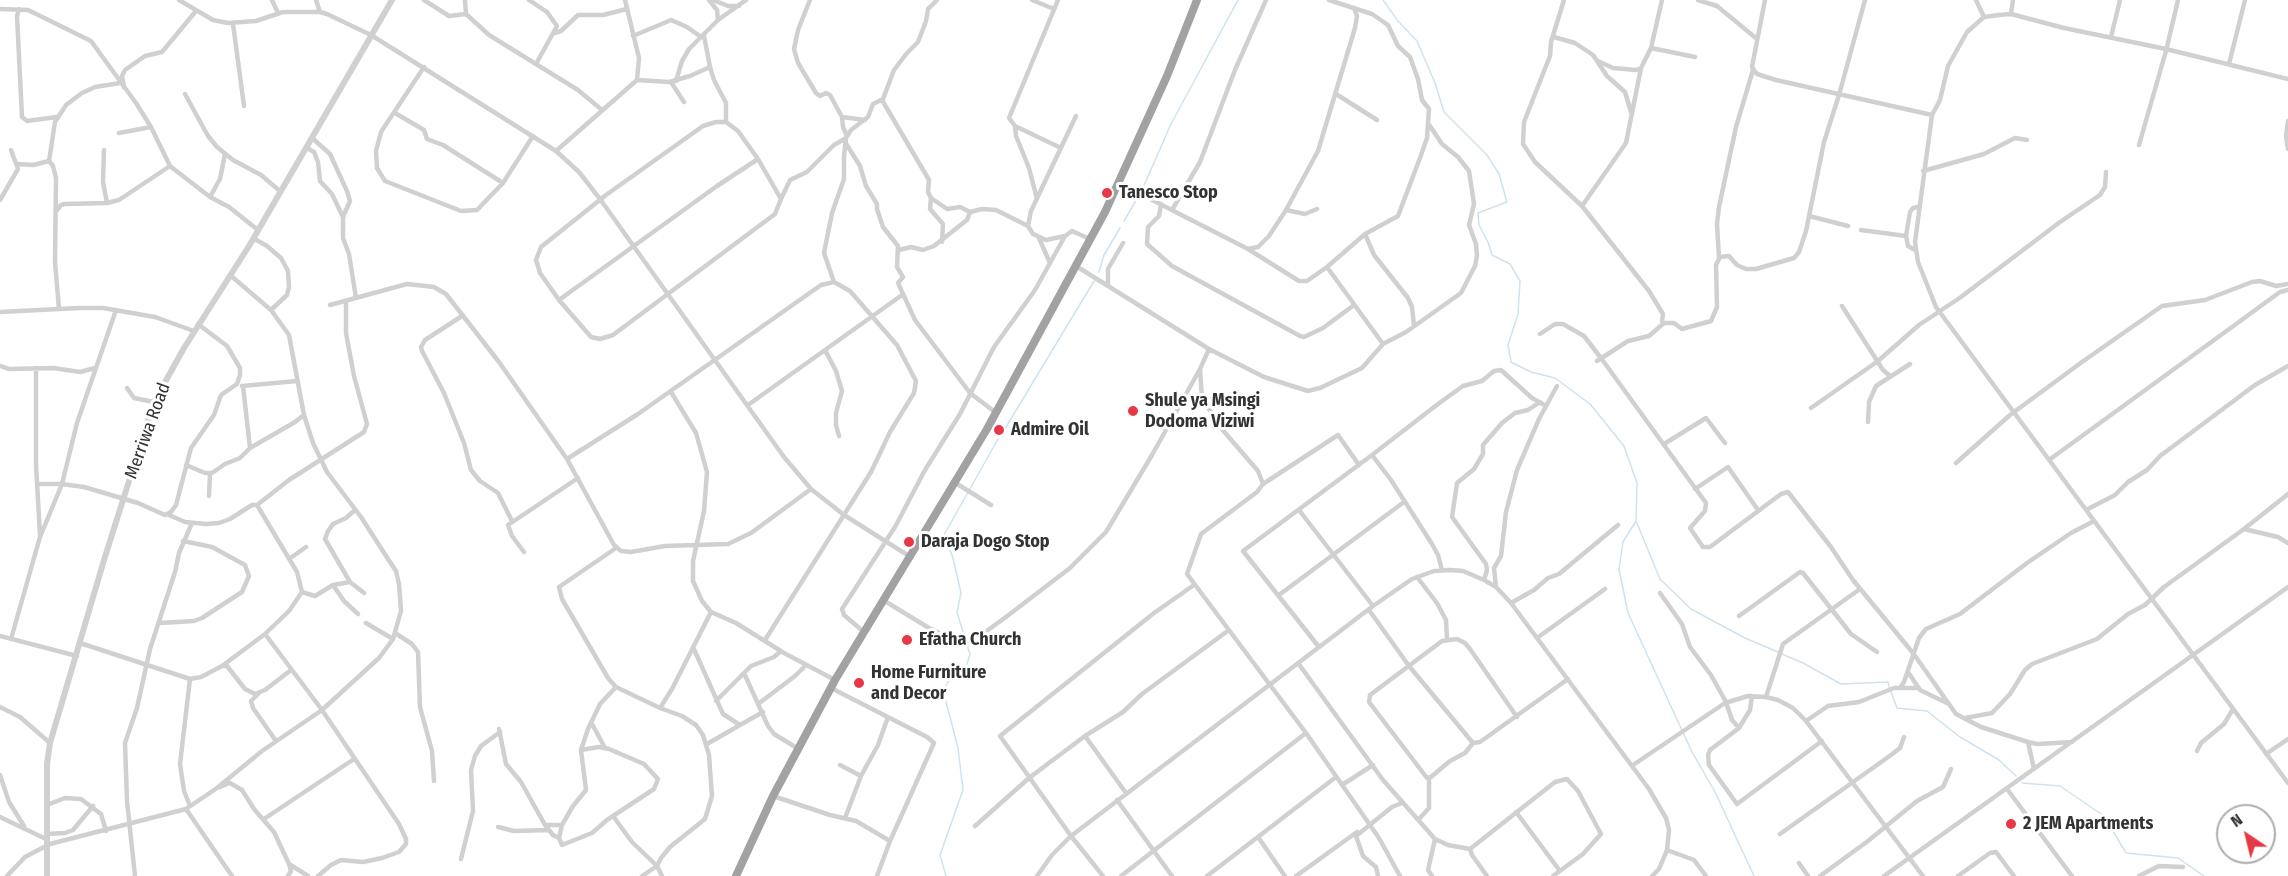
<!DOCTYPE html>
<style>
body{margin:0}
#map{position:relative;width:2288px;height:876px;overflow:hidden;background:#fff;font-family:"Fira Sans Condensed",sans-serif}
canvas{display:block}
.north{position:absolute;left:2216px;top:804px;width:60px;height:60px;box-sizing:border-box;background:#fff;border:2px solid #adadad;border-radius:50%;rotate:325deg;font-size:16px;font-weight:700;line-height:24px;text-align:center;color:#333}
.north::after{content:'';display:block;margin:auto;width:21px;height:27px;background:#e63946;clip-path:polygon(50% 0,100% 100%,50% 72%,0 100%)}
</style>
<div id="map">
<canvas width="2288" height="876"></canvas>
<div class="north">N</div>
</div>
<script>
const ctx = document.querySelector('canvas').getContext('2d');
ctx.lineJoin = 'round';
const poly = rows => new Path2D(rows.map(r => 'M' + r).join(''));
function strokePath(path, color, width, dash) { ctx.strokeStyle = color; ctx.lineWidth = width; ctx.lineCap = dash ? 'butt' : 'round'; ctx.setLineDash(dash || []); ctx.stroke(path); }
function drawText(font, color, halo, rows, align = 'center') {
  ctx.font = font + ' "Fira Sans Condensed",sans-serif'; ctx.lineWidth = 6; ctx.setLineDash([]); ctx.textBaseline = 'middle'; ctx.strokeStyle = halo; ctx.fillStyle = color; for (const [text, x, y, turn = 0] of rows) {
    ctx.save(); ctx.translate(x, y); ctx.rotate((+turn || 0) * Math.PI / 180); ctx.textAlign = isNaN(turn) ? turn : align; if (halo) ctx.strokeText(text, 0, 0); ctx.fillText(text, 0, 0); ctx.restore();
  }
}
const stream = poly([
 [1383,0,1398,21,1417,41,1435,83,1444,112,1487,155,1499,174,1507,202,1478,213,1479,225,1488,242,1492,255,1510,264,1520,281,1518,314,1508,345,1511,362,1531,372,1555,378,1590,404,1624,446,1637,483,1636,521,1660,579,1691,609,1745,638,1778,652],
 [1142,190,1171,124,1238,0],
 [1124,221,1138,197],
 [1099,272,1104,255,1120,228],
 [1003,432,1094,281],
 [1636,521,1623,542,1619,569,1628,613,1692,752,1715,792,1754,876],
 [964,635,957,612,961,593,953,558,944,535,998,439],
 [1782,654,1803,663,1841,684,1888,682,1889,687],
 [1891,692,1897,708,1927,711,1960,737,1999,760,2016,776],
 [2022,783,2060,786,2104,816,2126,853,2178,858,2204,876],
 [946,876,940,855,963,790,958,748,944,694,947,683,966,667,970,654,965,639]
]);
const minor = poly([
 [179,0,213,20,228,23,256,21,283,12,320,12,327,14,371,35,556,151,579,172,600,199,784,457,811,489,844,515,909,556],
 [272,0,278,13],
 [316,0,320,12],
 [424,0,449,16,466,14],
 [465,0,466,14,489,35,578,90,602,110],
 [529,0,547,12,557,26,536,64],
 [709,0,717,10,718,20],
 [713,0,728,6,739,6],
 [810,0,798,30,794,49,798,63,816,93,820,96,826,93,830,95,842,117,865,120],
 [1032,0,1054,9],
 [1058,0,1009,118,1015,126,1061,148],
 [1564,0,1551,42,1550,56,1524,122,1523,144,1535,162,1582,206,1649,291,1663,314,1662,321,1664,323,1649,336,1628,341,1597,361],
 [1698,0,1717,6,1757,39],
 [1765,0,1752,67,1757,74,1776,80,1932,115,1940,100,1948,66,1967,32,1984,17,1999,15,2011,14,2064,28,2166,49,2288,79],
 [1976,0,1984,17],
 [0,9,28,10,91,41,136,103,151,127,170,166,210,197,229,207,258,230],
 [19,9,17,16,22,117,27,121,57,117],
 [2011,14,2013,0],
 [233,24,244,106],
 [555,33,561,31,578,15,603,15,627,9],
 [633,36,671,20,687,27,701,37],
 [704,36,710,67],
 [1554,37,1575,43,1593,55,1607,76,1625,92,1631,112],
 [2111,37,2120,0],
 [1651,48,1695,57],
 [1598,61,1613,68,1636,70,1641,68,1651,48,1662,0],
 [2229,64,2245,0],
 [424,67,381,132,376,151,377,168,385,181,461,211,477,210,503,183,533,136],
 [637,80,669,82,690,76,710,67,714,80,726,103,726,122],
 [676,81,682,61,689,49,718,20,746,0],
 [671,82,684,102],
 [124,87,122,76,125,70,145,56,162,52,196,11],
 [185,94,208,136,217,147,233,160,261,175,281,192],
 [1336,94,1377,120],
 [882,100,929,180,928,192,931,198,930,209,943,224,942,242],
 [395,113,424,130,427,139,443,145,503,183],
 [1932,115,1915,242,1918,262,1936,307,2288,783],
 [1076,116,1031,211,1028,226,1033,234,1046,240,1065,236,1072,231,1090,239],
 [842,117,843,127,847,136],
 [2288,121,2286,136,2288,149],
 [716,122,726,122,738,131,758,159,781,199,775,214,613,335,600,339,591,337,559,300,540,273,536,260,541,247,606,195,703,126,716,122],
 [1015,126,1016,136,1029,168,1037,199],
 [119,133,151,127],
 [312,138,330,154,347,191,350,201,343,217],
 [845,142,860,166,866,186,877,204,877,209,883,227,898,246,897,267,903,277,898,283,915,320,970,393,995,412],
 [2139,145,2166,51,2178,0],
 [307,148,314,152,318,162,320,181,332,194,343,217,343,238,349,254,356,298],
 [104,150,103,182,107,203],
 [556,151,637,80,639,58,625,0],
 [49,161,53,166,56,178,55,262,59,309],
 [17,164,33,165,49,161,55,122,66,105,82,93,95,87,120,83],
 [1923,171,1984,154,2015,138,2027,140],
 [1119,183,1248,249,1299,281,1307,281,1327,267,1365,234,1398,216,1420,158,1427,138,1428,123],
 [210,197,220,179,225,154],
 [931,198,947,209,960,207,970,212,982,209,996,210,1028,226],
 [781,199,790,180,807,172,834,145,846,138],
 [0,200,18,169,11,150],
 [1161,204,1159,216,1148,227,1147,244,1172,266,1300,336,1304,337,1323,328,1354,305],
 [1582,206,1626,143,1641,68],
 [57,210,61,205,65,204,107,203,119,200,170,166],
 [1172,210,1200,162,1235,70,1266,0],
 [1286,210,1305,214,1317,209],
 [1809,216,1848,226],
 [1861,230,1906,236,1910,212,1913,208,1918,207],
 [1365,234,1374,255,1408,298,1412,307,1414,326],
 [1906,236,1908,246,1915,250],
 [253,238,267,246,281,258,288,271,289,287,287,295,271,310],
 [1039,238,1050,263],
 [1248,249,1258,247,1269,236,1286,210,1318,151,1355,28,1357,16,1354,8],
 [899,250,911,247,923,250,934,246,967,220,970,212],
 [1719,258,1717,224,1719,207,1736,127,1753,70],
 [1076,266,1209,349,1264,377,1308,391,1320,388,1362,368,1383,344,1406,332,1461,293,1475,266,1477,256,1476,244,1469,225,1474,204,1469,171,1458,157,1442,144,1428,123,1429,109,1422,100,1418,79,1410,57,1398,46,1388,25,1372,14,1329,0],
 [1327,267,1383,344],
 [230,275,271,310,289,335,304,415,313,443,327,472,361,517,388,559,396,571,399,584,401,611,393,639,379,658,322,710,399,824,406,839,406,844,399,852,382,858,363,862,341,860,331,865,318,876],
 [834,282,824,253,832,213,844,179,844,156,846,138,851,130,868,117,873,104,883,99,894,70,907,53,918,42,926,21,928,9,937,0],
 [1108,284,1108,269,1123,243],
 [559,300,717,186,758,159],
 [330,305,407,284,434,287,446,294,499,362,567,459,614,545,621,551,631,552,665,546,728,544,751,533,811,489],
 [1842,306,1883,370,1890,376],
 [0,312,79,308,103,308,155,317,194,331],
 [462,316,425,340,421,347,422,351,444,393,464,443,471,470,480,481,498,493,512,521],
 [1664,323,1674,323,1682,329,1711,321,1717,307,1716,265,1720,257,1729,256,1737,265,1746,269,1756,269,1794,258,1799,252,1806,231,1824,142,1839,95,1865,0],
 [1540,334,1555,324,1563,324,1584,336,1601,358,1706,503,1705,511,1690,528,1703,547,1710,547,1781,494,1788,492,1831,547,1853,580,1913,653,1956,714,1981,727,2028,742,2037,744,2072,742],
 [1209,349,1200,369,1202,398,1221,428,1258,471,1263,484,1257,492,1201,534,1187,574,1306,733,1379,838,1400,876],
 [825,350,836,371,842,391,836,413,836,425,839,436],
 [0,366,9,369,53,368,80,372,95,368],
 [36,368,36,465,40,535],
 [242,386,297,381],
 [243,386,250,448],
 [127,388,134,398,154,402],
 [671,392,696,433,707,472,704,511,693,561,693,581,702,601,711,612,736,623,784,653,835,680],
 [748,405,902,295],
 [1811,408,1878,361,1919,325,1961,297,2060,222,2100,195,2105,187,2106,172],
 [1868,422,1869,402,1876,386,1910,364],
 [1664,444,1706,418,1725,443],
 [1372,455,1391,480,1432,544,1438,555,1442,570],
 [567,459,638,414,821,285,834,282,850,291,897,345,916,381,914,393,890,432,871,472,765,640],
 [2049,460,2243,319,2280,292,2288,290],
 [1956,463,2010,415,2082,362,2162,306,2205,300,2252,282,2260,281,2276,286,2288,284],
 [186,465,205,473,212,473,225,464,240,458,250,448,295,422,304,415],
 [954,482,991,505],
 [37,484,62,484,84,487,138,503,165,515,171,512,176,505,191,448,214,415,221,395,237,384,240,375,240,368,227,346,198,324],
 [1263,484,1338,435,1359,465],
 [1695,489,1728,467,1758,510],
 [209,496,210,474],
 [355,510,346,518,333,524,328,531,325,539,350,582,364,593],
 [1299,510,1373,606],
 [2086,510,2115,495,2128,482,2147,470,2160,456,2255,385,2288,366],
 [169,515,185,522,206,524,219,523,230,519,252,505,257,505,289,480,364,432,367,424,354,376,346,333,346,301],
 [2244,529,2278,537,2288,543],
 [616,548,559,587,562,599,608,678,616,687,660,708,672,689,711,612],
 [524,552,512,536,508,525,578,478],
 [289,559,306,547],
 [1417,577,1437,603,1446,620,1447,639],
 [1484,580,1487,570,1486,564,1452,517,1457,483,1474,469,1483,454,1483,445,1502,423,1515,413,1528,410,1540,402],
 [333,585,344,601,358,614],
 [1496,587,1494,568,1501,556,1506,512,1517,470,1539,419,1557,386],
 [302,592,315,596,333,585,350,582],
 [1660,593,1682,624,1690,647,1711,675,1726,702,1732,720,1739,728],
 [1279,595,1404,502],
 [883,600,929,628,946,636,960,638,981,635,1006,617,1070,568,1106,532,1152,455,1200,369],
 [1511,603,1534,590,1548,578,1559,574,1618,525],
 [1369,610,1409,666,1473,743,1480,742,1568,679],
 [1739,616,1800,572,1803,573,1851,634,1877,652],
 [160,623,194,621,202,618,242,592,249,576,245,565,212,547,183,541],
 [366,623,393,639],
 [864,632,844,615,842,609,895,527,925,470,960,414,994,347,1035,290,1065,236],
 [395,633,412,644,418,652,420,707,432,751,434,781],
 [0,636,77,656],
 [1537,638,1605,589],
 [11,639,40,537,62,484,77,423,116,310],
 [80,643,190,679,180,764,184,791,190,806],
 [693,647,723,714,740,725,763,712],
 [1319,647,1243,551,1372,455,1438,404,1463,386,1482,381,1494,371,1501,370,1532,398,1546,406],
 [1298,663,1383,780,1435,839,1448,845,1470,849],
 [222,666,265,634],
 [1908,672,1920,690,1947,703],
 [744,673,768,726,774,734,797,748],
 [190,679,201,677,222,666,227,666,245,689,255,694,265,690,291,670],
 [831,688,927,737,934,743,890,841,877,876],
 [1900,688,1904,682,1919,638,1926,629,1960,614,2027,563,2071,533,2094,521],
 [258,694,251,701,253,708,276,741],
 [1752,696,1750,710,1739,728,1710,750,1708,755,1709,765,1737,804,1822,741],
 [1766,697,1783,644,1860,589],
 [716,701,751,666,774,657,781,651],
 [758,704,795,676,806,665],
 [0,707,20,717,50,743],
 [660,708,682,716,696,725,703,735,709,755,712,796,705,819,670,847,661,858,657,866,662,876],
 [1965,718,1992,713,2010,694,2025,670,2032,664,2097,639,2128,614,2145,605,2164,587,2244,529,2288,494],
 [1806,721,1828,706,1859,702,1894,688,1919,688],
 [591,722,605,748],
 [499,729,506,764,521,782,545,825,553,835,559,838,562,845,592,833,607,820,654,789,658,779,644,764,609,749,599,747,581,750],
 [1085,736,1126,793],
 [2028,742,2034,769],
 [1473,743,1465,753,1450,761,1431,777,1427,778,1369,702,1370,695,1442,641,1457,639,1465,643,1470,649,1517,717],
 [707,744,740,725],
 [2197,751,2201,743,2224,724,2233,709],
 [2266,754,2288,739],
 [840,765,861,776],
 [1633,765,1725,703,1748,696,1766,697,1778,700,1793,708,1806,721,1923,876],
 [0,775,9,802,24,826],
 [1342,785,1373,765],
 [217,788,262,751,322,710,265,634,289,611,302,592,297,572,257,505],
 [2007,789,2072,876],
 [773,796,830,815,856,821,890,841],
 [1117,800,1172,876],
 [47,805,65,798,81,799,101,814,106,831],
 [186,809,232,876],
 [1516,812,1560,871],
 [613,816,632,842,657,866,642,876],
 [0,817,46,839],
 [845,818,861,776,878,745,888,717],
 [264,819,354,759],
 [1419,819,1429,808,1429,779],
 [545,825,562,825],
 [975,826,1029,778,1085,736,1123,712,1142,694,1229,630],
 [498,827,514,831,549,830],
 [46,834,65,833,73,830,93,806],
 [1780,834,1891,755,1900,748,1904,737],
 [1258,837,1285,876],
 [559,838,562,825,573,806,586,790,581,750,588,729,600,704,616,687],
 [46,845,186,809,217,788,230,783,242,790,254,809,274,832,289,864,291,871,288,876],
 [1667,850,1694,860,1706,876],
 [461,859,473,811,471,770,475,756,481,746,500,732],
 [1799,863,1808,876],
 [289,864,308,876],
 [7,876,25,857,46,846],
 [135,876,127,801,125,743,137,708,150,649,175,572,179,553,192,523],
 [1037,876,1052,855,1071,836,1373,606,1412,579,1434,571,1450,570,1463,571,1484,580,1496,587,1511,603,1649,789,1666,818,1669,830,1667,850,1659,869,1652,876],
 [1103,876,1071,836,1000,736,1154,613,1194,585],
 [1121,876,1306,733],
 [1207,876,1336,777],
 [1296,876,1357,832],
 [1378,876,1376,867,1363,856,1356,836,1392,807,1402,803],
 [1432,876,1428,870,1435,839],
 [1487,876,1472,855,1470,849,1555,782,1567,779,1578,791,1601,834,1583,854,1553,876],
 [1820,876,1868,841,1917,801,1943,787,1951,769],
 [1884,876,2288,587],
 [1958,876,1990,853,1996,852,2014,876],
 [2139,876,2159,866,2183,867]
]);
const tertiary = poly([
 [47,876,47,764,50,743,104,560,154,402,184,348,249,246,392,0]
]);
const trunk = poly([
 [736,876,773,796,835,680,987,429,1105,212,1167,76,1197,0]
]);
const markers = [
 [1107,193,6,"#e63946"],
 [1133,411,6,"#e63946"],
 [999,430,6,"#e63946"],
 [909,542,6,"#e63946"],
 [907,640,6,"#e63946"],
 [859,683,6,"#e63946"],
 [2011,824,6,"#e63946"]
];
const poiNames = [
 ["Tanesco Stop",1119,193],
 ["Shule ya Msingi",1145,401],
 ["Dodoma Viziwi",1145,422],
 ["Admire Oil",1011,430],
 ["Daraja Dogo Stop",921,542],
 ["Efatha Church",919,640],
 ["Home Furniture",871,673],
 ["and Decor",871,694],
 ["2 JEM Apartments",2023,824]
];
const streetNames = [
 ["Merriwa Road",148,431,-70]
];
strokePath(stream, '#cfe2ee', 1.5);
strokePath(minor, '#d0d0d0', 4.5);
strokePath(tertiary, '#d0d0d0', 6);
strokePath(trunk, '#a2a2a2', 8);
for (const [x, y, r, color] of markers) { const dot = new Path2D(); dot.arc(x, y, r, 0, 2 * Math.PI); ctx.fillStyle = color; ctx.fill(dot); strokePath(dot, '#fff', 2); }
drawText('bold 18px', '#333', '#fff', poiNames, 'left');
drawText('18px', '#333', '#fff', streetNames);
</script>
